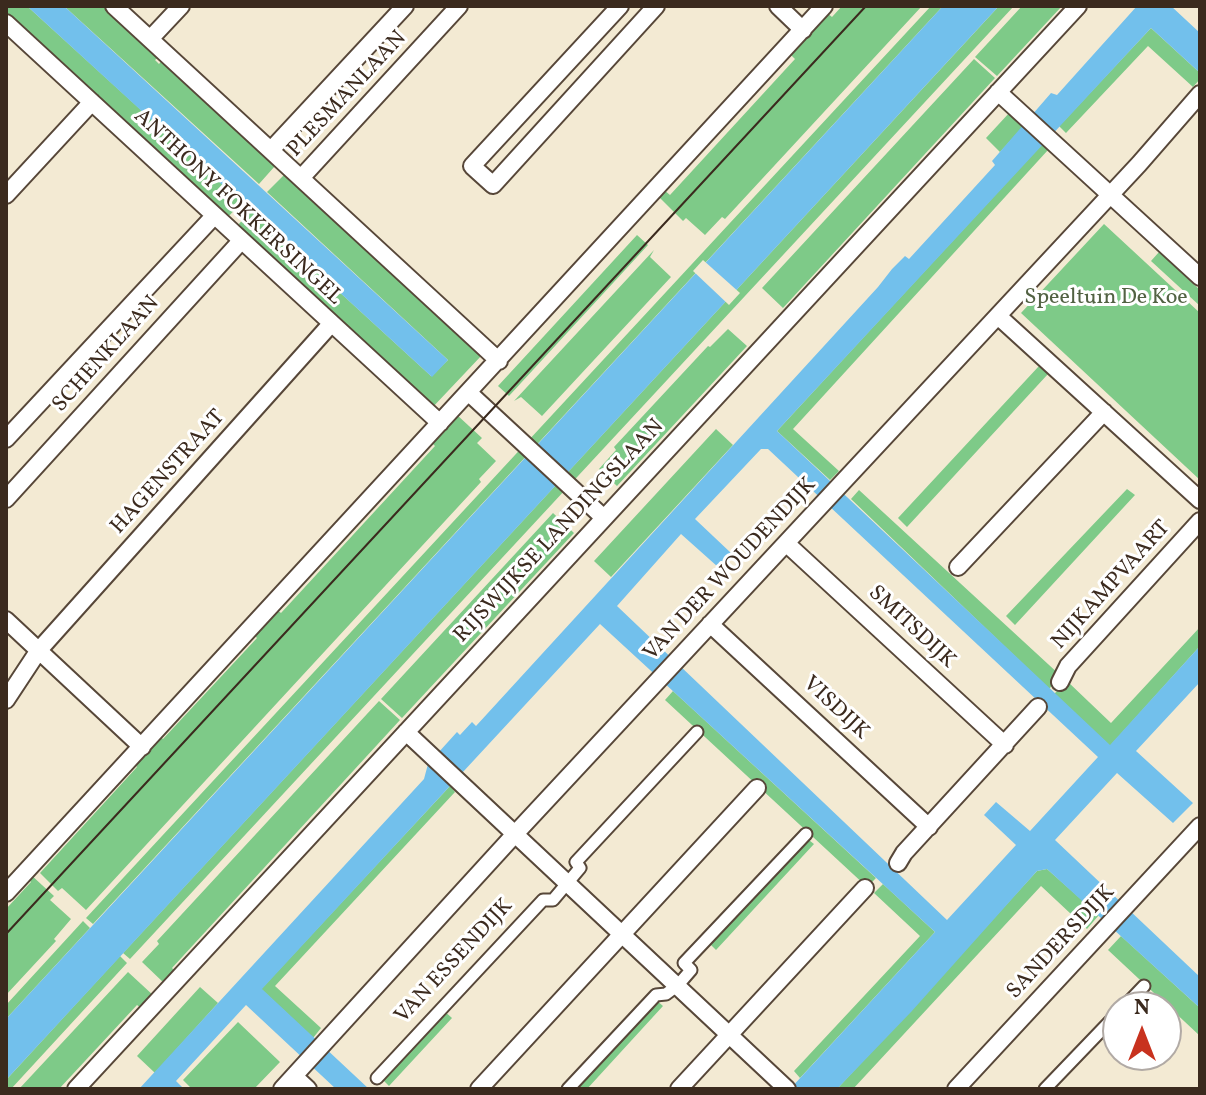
<!DOCTYPE html>
<style>
body{margin:0}
#map{position:relative;width:1206px;height:1095px;overflow:hidden;background:#f3ead3;font-family:Vollkorn,serif}
canvas{display:block}
.frame{position:absolute;inset:0;border:8px solid #3b2a1e;pointer-events:none}
.north{position:absolute;left:1102px;top:991px;width:80px;height:80px;box-sizing:border-box;background:#fff;border:2px solid #b1aaa5;border-radius:50%;rotate:0deg;font-size:22px;font-weight:700;line-height:32px;text-align:center;color:#3b2a1e}
.north::after{content:'';display:block;margin:auto;width:28px;height:36px;background:#c8321e;clip-path:polygon(50% 0,100% 100%,50% 72%,0 100%)}
</style>
<div id="map">
<canvas width="1206" height="1095"></canvas>
<div class="frame"></div>
<div class="north">N</div>
</div>
<script>
const ctx = document.querySelector('canvas').getContext('2d');
ctx.lineJoin = 'round';
function fill(path, color) { ctx.fillStyle = color; ctx.fill(path, 'evenodd'); }
const poly = rows => new Path2D(rows.map(r => 'M' + r).join(''));
function strokePath(path, color, width, dash) { ctx.strokeStyle = color; ctx.lineWidth = width; ctx.lineCap = dash ? 'butt' : 'round'; ctx.setLineDash(dash || []); ctx.stroke(path); }
function drawText(font, color, halo, rows, align = 'center') {
  ctx.font = font + ' Vollkorn,serif'; ctx.lineWidth = 6; ctx.setLineDash([]); ctx.textBaseline = 'middle'; ctx.strokeStyle = halo; ctx.fillStyle = color; for (const [text, x, y, turn = 0] of rows) {
    ctx.save(); ctx.translate(x, y); ctx.rotate((+turn || 0) * Math.PI / 180); ctx.textAlign = isNaN(turn) ? turn : align; if (halo) ctx.strokeText(text, 0, 0); ctx.fillText(text, 0, 0); ctx.restore();
  }
}
const green = poly([
 [6,6,27,6,242,202,228,217,6,16],
 [64,6,106,6,160,56,155,60,159,64,163,59,275,166,259,184],
 [842,6,922,6,725,219,722,217,705,235,686,218,683,221,658,196,664,190,670,195,795,59,790,54,827,13,832,17],
 [931,6,943,6,93,924,86,918],
 [999,6,1014,6,130,959,123,953],
 [1022,6,1062,6,997,76,975,57],
 [1151,28,1200,73,1200,79,1193,87,1148,46,1066,133,1059,126],
 [974,59,995,78,783,308,762,288],
 [1010,112,1025,125,1000,152,986,138],
 [1042,144,1048,150,793,429,839,471,830,480,777,431],
 [285,174,482,355,431,409,237,226,251,211,431,376,448,360,267,192],
 [1104,224,1200,313,1200,480,1021,313],
 [637,235,648,245,509,396,498,386],
 [654,250,650,257,671,277,542,416,521,397,514,401],
 [1159,252,1200,290,1200,306,1151,261],
 [728,329,747,346,617,486,599,469,616,450,614,447,708,346,710,347],
 [1039,366,1048,374,907,527,898,518],
 [456,414,482,438,477,443,496,461,479,479,481,482,86,910,62,888,58,891,40,873,137,767,134,763,159,736,163,739,257,638,253,634,276,609,281,613,435,446,431,442],
 [716,429,733,445,611,577,594,561],
 [1127,489,1135,495,1015,625,1006,616],
 [859,490,1061,676,1049,689,851,499],
 [553,513,574,533,402,718,381,699],
 [1200,627,1200,646,1110,746,1054,694,1067,681,1111,723],
 [673,691,876,878,867,887,665,700],
 [379,701,400,720,172,968,176,972,165,984,142,962,159,944,157,941],
 [450,786,455,792,275,986,321,1028,313,1038,261,989],
 [805,837,814,844,716,950,708,942],
 [1047,869,1099,915,1087,929,1041,886,853,1089,837,1089,1037,871],
 [30,874,54,896,50,900,71,919,54,939,56,941,6,995,6,909,31,882,27,877],
 [883,884,935,932,800,1078,794,1071,920,936,874,893],
 [83,921,90,928,6,1019,6,1005],
 [1121,936,1200,1008,1200,1036,1108,950],
 [120,956,127,963,11,1089,6,1089,6,1080],
 [128,972,154,996,142,1009,137,1005,59,1089,19,1089],
 [200,987,218,1003,155,1073,137,1056],
 [655,999,663,1006,587,1089,571,1089],
 [443,1010,452,1018,389,1086,381,1078],
 [238,1022,280,1062,254,1089,192,1089,183,1080]
]);
const water = poly([
 [27,6,64,6,448,360,432,377],
 [943,6,999,6,6,1080,6,1019],
 [1137,6,1171,6,1200,33,1200,73,1151,28,777,431,1110,745,1200,646,1200,682,1136,751,1193,803,1173,823,1117,773,1055,840,1200,977,1200,1008,1047,869,1037,871,911,1012,837,1089,790,1089,935,932,600,624,262,989,369,1089,336,1089,246,1005,176,1081,184,1089,139,1089,424,779,428,764,457,732,460,735,472,722,476,726,878,287,892,269,905,256,909,259,995,165,992,161,1051,93,1057,95],
 [761,449,768,449,1098,757,1030,831,996,802,984,815,1016,845,947,920,617,606,681,534,718,567,731,553,695,519]
]);
const pier = poly([
 [703,260,740,293,729,305,693,271]
]);
const pedestrian = poly([
 [1124,1007,1144,986],
 [377,1078,543,900,553,900,580,868,576,862,697,732],
 [568,1089,656,995,666,994,678,985,691,970,684,963,806,834],
 [1045,1089,1118,1013]
]);
const minor = poly([
 [114,6,499,361],
 [620,6,472,166,493,185,656,6],
 [778,6,803,30],
 [6,23,440,423],
 [150,39,181,6],
 [998,92,1200,277],
 [271,150,405,6],
 [301,178,459,6],
 [6,195,92,102],
 [998,316,1200,500],
 [468,392,604,518],
 [6,439,214,216],
 [6,499,241,241],
 [787,544,1005,745],
 [958,567,1104,412],
 [6,620,142,747],
 [710,624,929,827],
 [1060,682,1068,666,1200,521],
 [6,700,39,650,331,324],
 [406,732,787,1089],
 [898,863,904,853,1038,707],
 [6,893,824,6],
 [294,1076,308,1089],
 [76,1089,1078,6],
 [282,1089,515,834,1139,164,1200,94],
 [479,1089,757,788],
 [679,1089,865,888],
 [956,1089,1200,826]
]);
const tram = poly([
 [6,934,866,6]
]);
const streetNames = [
 ["PLESMANLAAN",348,95,-47],
 ["ANTHONY FOKKERSINGEL",237,208,43],
 ["SCHENKLAAN",107,355,-48],
 ["HAGENSTRAAT",169,473,-48],
 ["RIJSWIJKSE LANDINGSLAAN",560,532,-47],
 ["VAN DER WOUDENDIJK",731,570,-47],
 ["NIJKAMPVAART",1112,586,-48],
 ["SMITSDIJK",911,628,43],
 ["VISDIJK",835,709,43],
 ["SANDERSDIJK",1062,943,-47],
 ["VAN ESSENDIJK",455,962,-47]
];
const parkNames = [
 ["Speeltuin De Koe",1106,299]
];
fill(green, '#7eca88');
fill(water, '#72c0ec');
fill(pier, '#f3ead3');
strokePath(pedestrian, '#574739', 15);
strokePath(minor, '#574739', 20);
strokePath(pedestrian, '#fff', 11);
strokePath(minor, '#fff', 16);
strokePath(tram, '#3b2a1e', 2);
drawText('22px', '#3b2a1e', '#fff', streetNames);
drawText('22px', '#526243', '#fff', parkNames);
</script>
